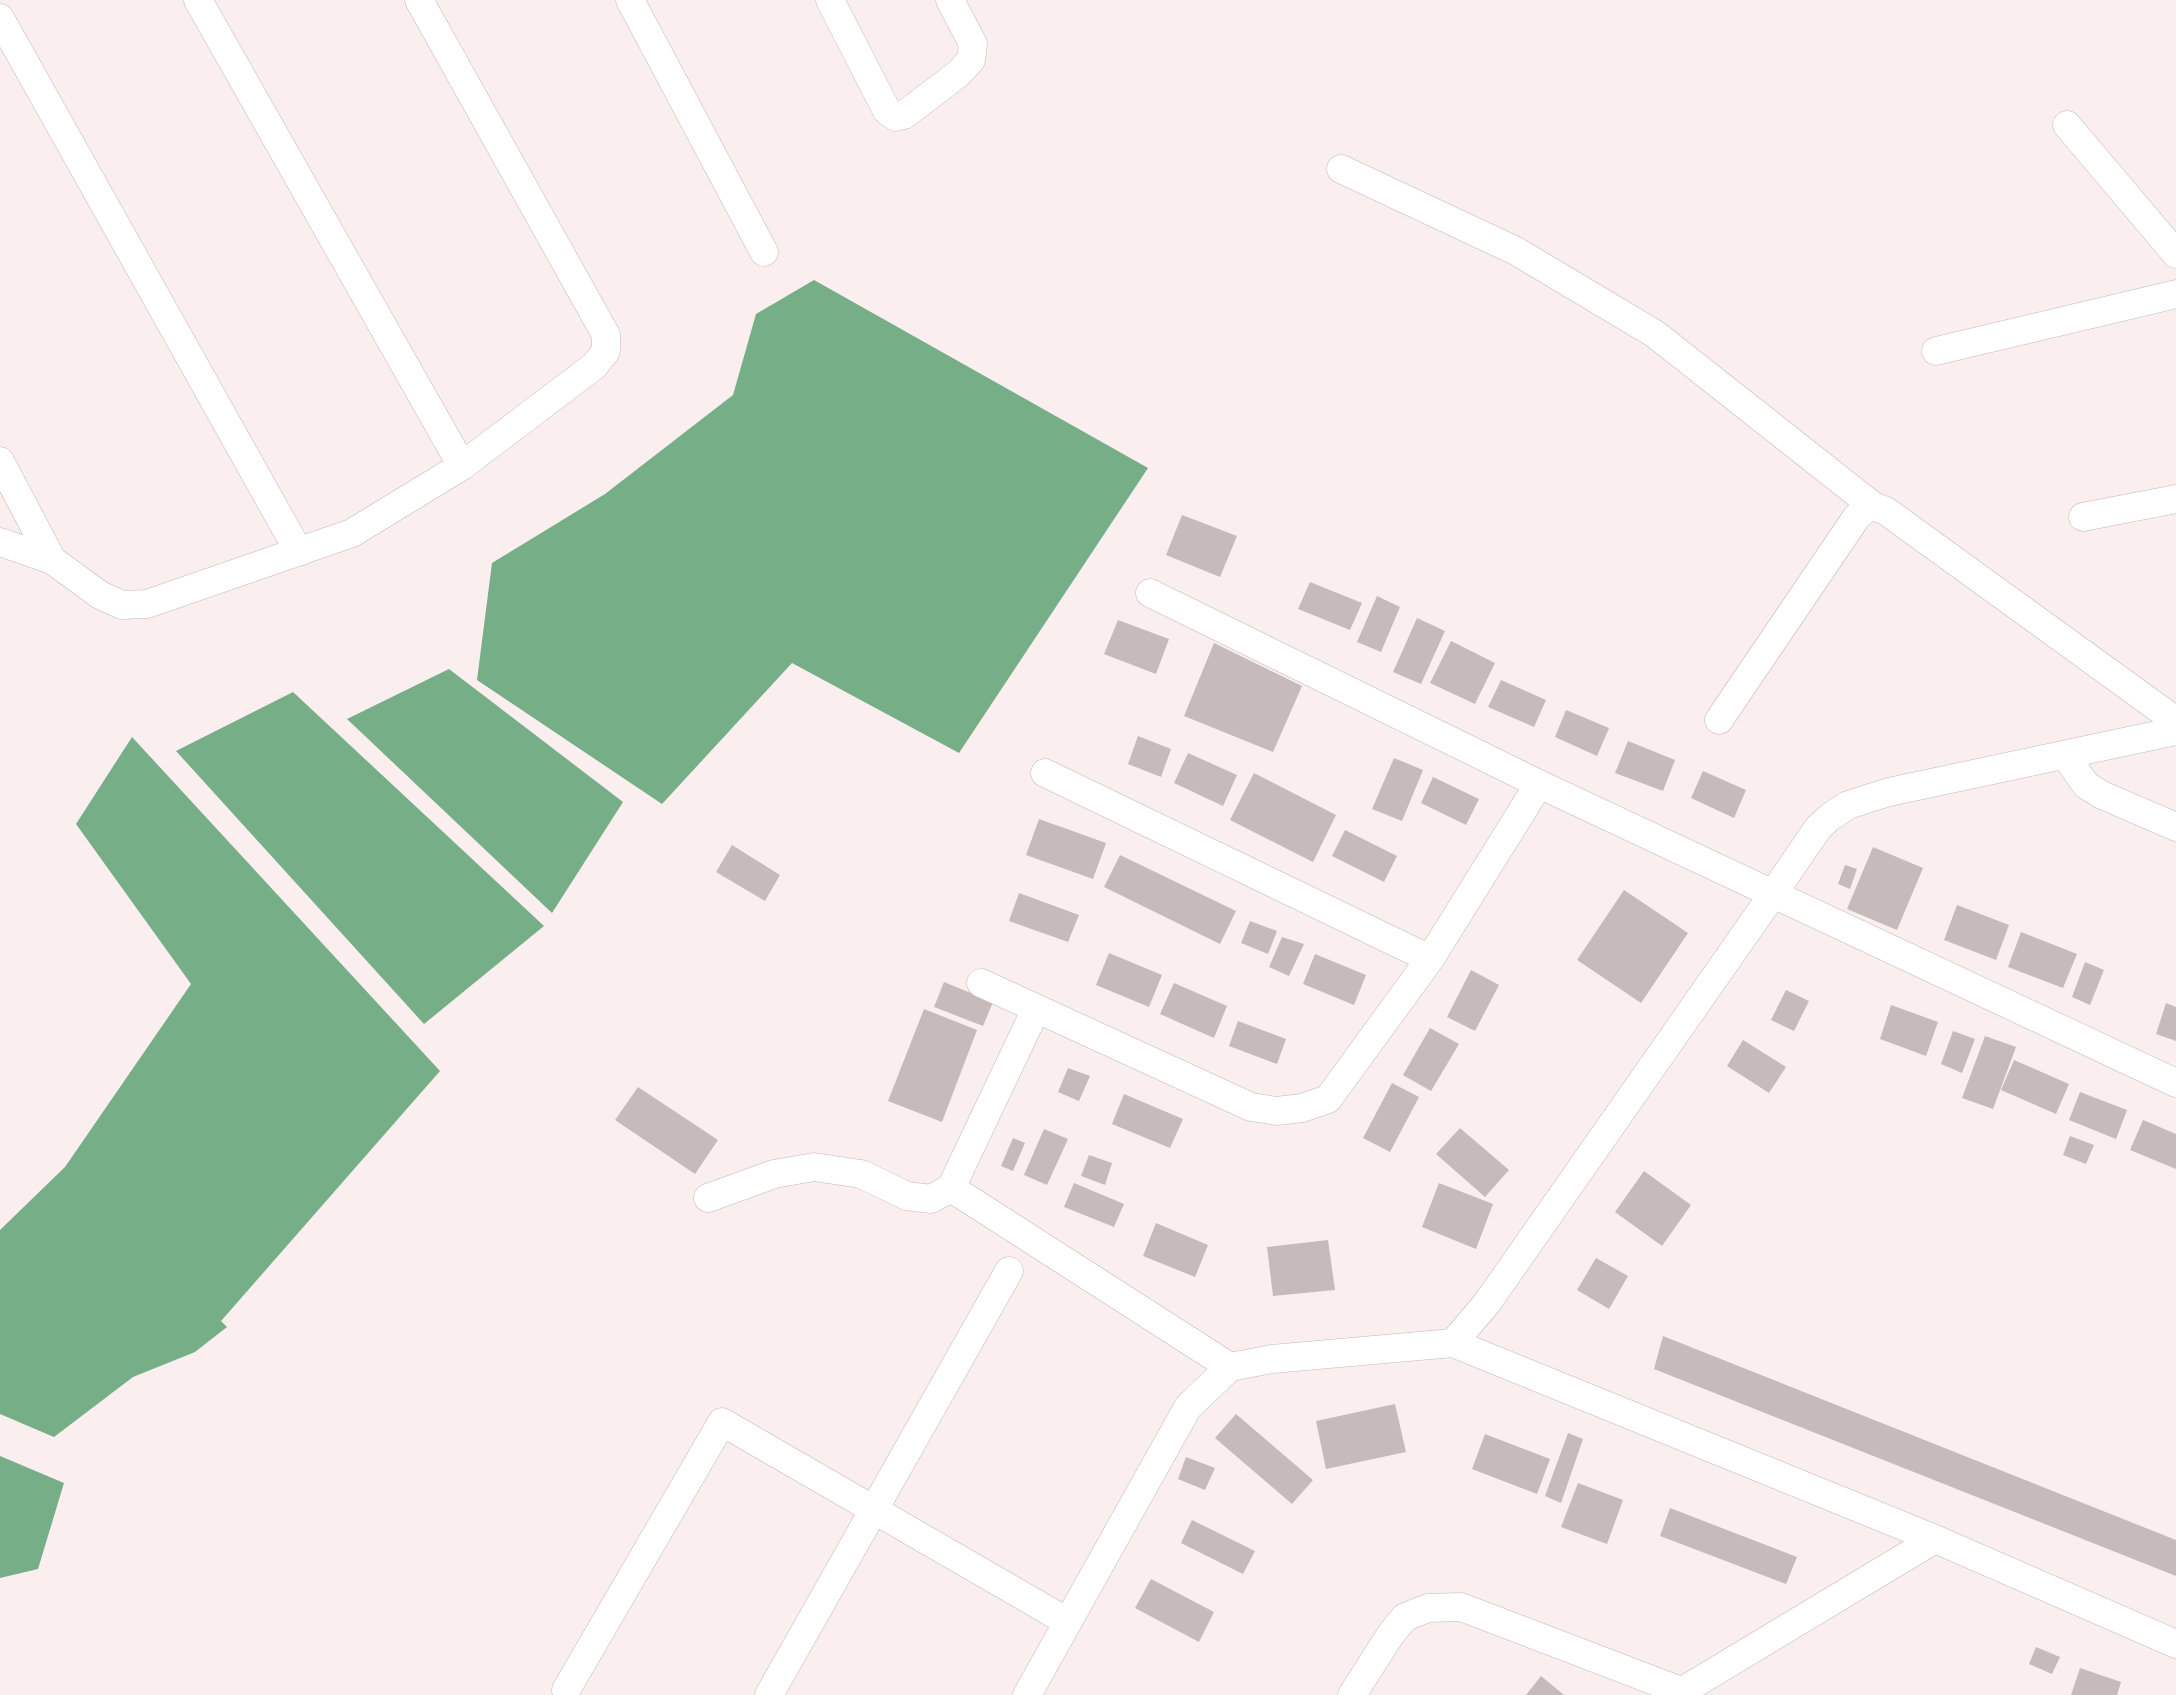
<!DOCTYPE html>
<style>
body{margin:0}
canvas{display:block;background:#faeeee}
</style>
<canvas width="2176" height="1695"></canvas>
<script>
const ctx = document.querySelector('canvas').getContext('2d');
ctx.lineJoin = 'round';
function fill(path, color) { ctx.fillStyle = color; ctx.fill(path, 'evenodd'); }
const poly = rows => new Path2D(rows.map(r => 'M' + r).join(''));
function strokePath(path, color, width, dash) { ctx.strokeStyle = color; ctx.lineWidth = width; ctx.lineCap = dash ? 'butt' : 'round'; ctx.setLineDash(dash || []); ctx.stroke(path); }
const water = poly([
 [814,280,1148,468,959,753,792,663,662,804,477,680,492,563,605,494,733,395,756,314],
 [449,669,623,802,552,913,347,719],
 [293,692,544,926,424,1024,176,751],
 [132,737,440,1071,221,1321,227,1327,195,1352,133,1377,54,1437,0,1414,0,1230,65,1167,191,984,76,824],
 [0,1456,64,1483,38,1569,0,1578]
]);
const building = poly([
 [1182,515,1237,536,1220,577,1166,555],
 [1310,582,1362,603,1350,630,1298,609],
 [1377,596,1400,607,1381,652,1357,642],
 [1417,618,1445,631,1421,684,1393,672],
 [1118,620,1169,639,1156,674,1104,654],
 [1451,641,1495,663,1475,704,1430,683],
 [1214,643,1302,686,1273,752,1184,716],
 [1501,680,1546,700,1534,727,1488,707],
 [1566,710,1609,728,1597,756,1555,737],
 [1138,736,1171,749,1161,777,1128,764],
 [1628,741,1675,760,1663,791,1615,773],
 [1188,753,1237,775,1223,806,1174,783],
 [1394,758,1423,770,1402,821,1372,809],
 [1703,771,1746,790,1734,818,1691,798],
 [1254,773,1336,815,1313,862,1230,820],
 [1433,777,1479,799,1466,825,1421,803],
 [1039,819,1106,843,1093,879,1026,855],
 [1345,830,1397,856,1384,882,1332,856],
 [732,845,780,875,765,901,716,872],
 [1873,847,1923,868,1897,930,1847,909],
 [1120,855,1236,911,1220,944,1104,887],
 [1845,865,1857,869,1850,889,1838,884],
 [1624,890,1688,933,1641,1003,1577,960],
 [1019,893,1079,915,1068,942,1009,921],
 [1957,905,2009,925,1996,960,1944,940],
 [1250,921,1277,931,1268,954,1241,943],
 [2021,932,2077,954,2063,988,2008,967],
 [1282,937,1304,944,1289,976,1269,967],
 [1109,953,1162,975,1149,1007,1096,985],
 [1315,954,1366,975,1354,1005,1303,984],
 [2085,962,2104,970,2090,1005,2072,997],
 [1471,970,1499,985,1475,1031,1447,1017],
 [944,982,993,1002,983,1026,934,1007],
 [1174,983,1227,1006,1214,1038,1160,1014],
 [1786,990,1809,1001,1794,1031,1771,1020],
 [2166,1003,2176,1007,2176,1041,2156,1034],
 [1891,1005,1938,1022,1926,1056,1880,1039],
 [924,1009,977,1030,942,1122,888,1101],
 [1238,1021,1286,1039,1277,1064,1229,1046],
 [1430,1028,1459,1044,1431,1091,1403,1075],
 [1953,1031,1975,1039,1962,1073,1941,1064],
 [1985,1036,2016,1047,1993,1109,1962,1098],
 [1743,1040,1786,1067,1769,1093,1727,1066],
 [2014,1060,2069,1084,2056,1114,2001,1090],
 [1068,1068,1090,1076,1079,1101,1058,1092],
 [1392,1083,1419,1097,1390,1152,1363,1138],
 [638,1087,718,1140,695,1174,615,1120],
 [2080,1092,2127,1110,2116,1139,2069,1120],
 [1124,1094,1183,1119,1170,1148,1112,1124],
 [2143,1120,2176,1134,2176,1169,2130,1150],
 [1460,1128,1509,1170,1485,1197,1436,1154],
 [1044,1129,1068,1139,1047,1185,1024,1175],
 [2070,1136,2094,1145,2086,1164,2063,1155],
 [1013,1138,1025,1143,1013,1171,1001,1166],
 [1089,1155,1112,1163,1105,1185,1081,1176],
 [1644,1171,1691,1205,1662,1246,1615,1212],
 [1074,1183,1124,1204,1114,1227,1064,1207],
 [1439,1183,1493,1204,1476,1249,1422,1227],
 [1156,1223,1208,1245,1195,1277,1143,1256],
 [1328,1240,1335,1290,1273,1296,1267,1247],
 [1596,1258,1628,1276,1609,1309,1577,1290],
 [1663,1336,2176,1540,2176,1576,1654,1369],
 [1395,1404,1406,1452,1326,1469,1316,1421],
 [1236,1414,1313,1480,1292,1504,1215,1438],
 [1568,1433,1583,1439,1561,1503,1545,1496],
 [1485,1434,1550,1459,1537,1494,1472,1469],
 [1186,1457,1215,1468,1205,1490,1178,1479],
 [1578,1483,1623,1500,1607,1544,1561,1527],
 [1670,1508,1797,1557,1786,1584,1660,1536],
 [1192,1520,1255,1551,1243,1574,1181,1543],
 [1151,1579,1214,1612,1199,1642,1135,1608],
 [2036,1647,2060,1657,2052,1674,2029,1664],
 [2080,1668,2121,1682,2117,1695,2071,1695],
 [1541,1676,1564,1695,1526,1695]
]);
const street = poly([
 [198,0,462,466],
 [630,0,764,252],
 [830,0,887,111,896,117,904,115,958,74,971,60,973,44,950,0],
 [0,18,299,552],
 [2067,125,2176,254],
 [1341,169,1516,251,1655,334,1873,506],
 [1936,351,2176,294],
 [0,461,52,560,0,542],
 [2083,517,2176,499],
 [52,560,100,595,122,605,147,604,352,533,462,466,594,366,606,351,606,335,419,0],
 [1150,593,1539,784,2176,1083],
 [1719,720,1856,518,1864,510,1873,506,1886,511,2176,721],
 [2065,755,2086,785,2102,795,2176,827],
 [1045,773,1430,959],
 [981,983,1251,1107,1277,1111,1302,1108,1328,1099,1430,959,1539,784],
 [951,1188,1036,1009],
 [708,1198,774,1174,814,1167,861,1174,907,1196,931,1199,951,1188,1230,1367],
 [1453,1343,1935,1539,2176,1644],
 [566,1690,722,1422,1068,1622],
 [769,1695,1009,1271],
 [1027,1695,1188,1407,1230,1367,1272,1359,1453,1343,1487,1303,1764,907,1818,828,1830,817,1848,805,1889,792,2176,731],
 [1352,1695,1391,1634,1405,1617,1428,1608,1461,1607,1681,1691],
 [1676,1695,1935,1539]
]);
fill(water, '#75ae87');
fill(building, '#c6bbba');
strokePath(street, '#c3b8b7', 29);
strokePath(street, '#fff', 28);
</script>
